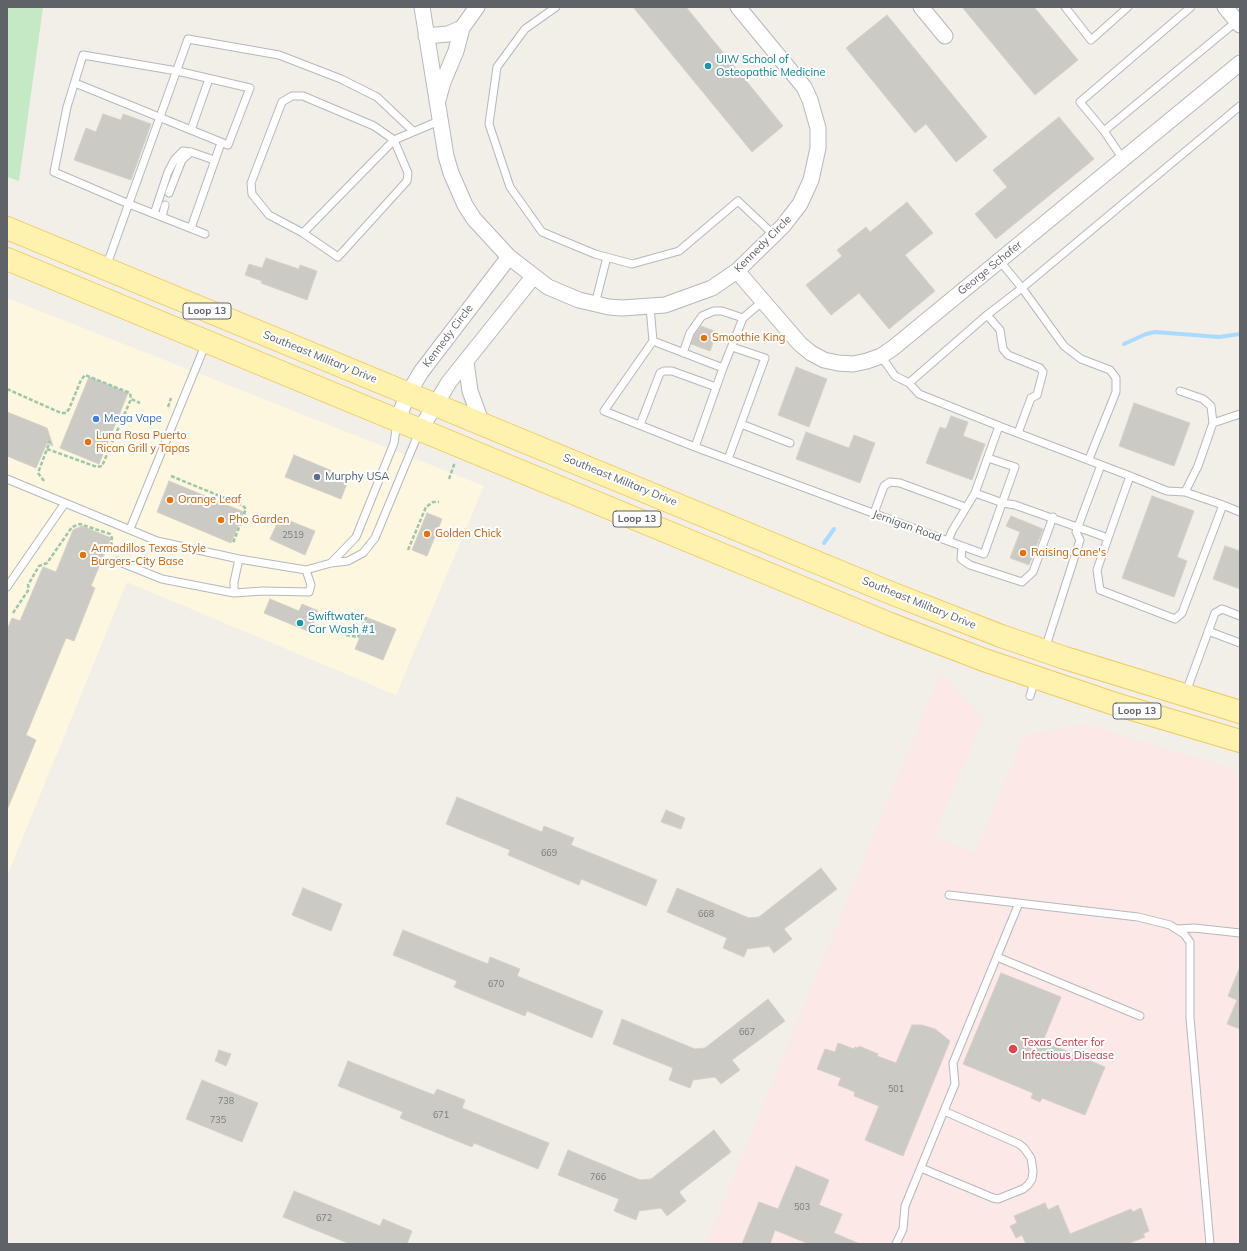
<!DOCTYPE html>
<style>
body{margin:0}
#map{position:relative;width:1247px;height:1251px;overflow:hidden;background:#f1efe8;font-family:Mulish,sans-serif}
canvas{display:block}
.frame{position:absolute;inset:0;border:8px solid #5f6368;pointer-events:none}
</style>
<div id="map">
<canvas width="1247" height="1251"></canvas>
<div class="frame"></div>
</div>
<script>
const ctx = document.querySelector('canvas').getContext('2d');
ctx.lineJoin = 'round';
function fill(path, color) { ctx.fillStyle = color; ctx.fill(path, 'evenodd'); }
const poly = rows => new Path2D(rows.map(r => 'M' + r).join(''));
function strokePath(path, color, width, dash) { ctx.strokeStyle = color; ctx.lineWidth = width; ctx.lineCap = dash ? 'butt' : 'round'; ctx.setLineDash(dash || []); ctx.stroke(path); }
function drawText(font, color, halo, rows, align = 'center') {
  ctx.font = font + ' Mulish,sans-serif'; ctx.lineWidth = 4; ctx.setLineDash([]); ctx.textBaseline = 'middle'; ctx.strokeStyle = halo; ctx.fillStyle = color; for (const [text, x, y, turn = 0] of rows) {
    ctx.save(); ctx.translate(x, y); ctx.rotate((+turn || 0) * Math.PI / 180); ctx.textAlign = isNaN(turn) ? turn : align; if (halo) ctx.strokeText(text, 0, 0); ctx.fillText(text, 0, 0); ctx.restore();
  }
}
const commercial = poly([
 [7,298,484,486,396,695,127,582,7,876]
]);
const medical = poly([
 [941,672,983,719,934,836,975,853,1024,735,1085,724,1240,771,1240,1244,706,1244]
]);
const green = poly([
 [7,7,43,7,19,181,7,177]
]);
const stream = poly([
 [1124,344,1146,334,1155,332,1219,337,1240,334],
 [824,543,834,529]
]);
const building = poly([
 [633,7,686,7,783,126,752,152,633,7],
 [962,7,1034,7,1078,60,1035,95,962,7],
 [887,15,987,137,956,162,926,124,915,133,846,48,887,15],
 [103,114,121,120,123,114,151,124,131,180,74,160,86,128,96,132,103,114],
 [1059,117,1094,159,996,239,975,214,1007,187,993,170,1059,117],
 [907,202,933,233,905,255,935,291,889,329,859,293,831,315,806,285,842,256,837,250,866,227,870,232,907,202],
 [266,258,299,269,300,265,317,271,307,300,261,283,262,281,245,275,249,264,262,268,266,258],
 [701,326,717,332,710,351,691,344,694,335,701,326],
 [796,367,827,379,809,427,778,415,796,367],
 [89,377,128,393,99,464,60,448,89,377],
 [1134,403,1190,423,1174,466,1119,446,1134,403],
 [7,412,47,428,53,446,47,443,36,468,7,456,7,412],
 [951,416,968,422,963,436,985,444,972,480,926,463,940,427,946,429,951,416],
 [806,432,849,448,854,435,875,443,860,483,796,459,806,432],
 [294,455,349,478,341,499,285,477,294,455],
 [169,481,244,512,231,543,157,512,169,481],
 [1152,496,1194,511,1177,557,1187,561,1174,597,1122,578,1152,496],
 [427,513,442,519,427,556,412,550,427,513],
 [1011,516,1043,529,1029,565,1010,558,1020,532,1006,526,1011,516],
 [280,517,315,531,305,555,270,539,280,517],
 [82,526,111,538,91,586,95,588,74,641,66,638,26,735,36,740,7,810,7,630,12,618,20,621,43,567,56,572,73,530,82,526],
 [1225,546,1240,551,1240,589,1213,579,1225,546],
 [270,599,299,611,302,604,318,611,310,632,264,613,270,599],
 [368,618,396,629,383,660,355,649,368,618],
 [457,797,542,832,544,826,574,838,571,845,657,880,646,906,581,879,579,885,508,855,510,850,446,824,457,797],
 [666,810,685,818,681,829,661,822,666,810],
 [821,868,837,889,784,929,792,939,774,953,769,946,747,949,744,957,723,948,727,938,667,912,677,888,749,918,759,917,821,868],
 [303,888,342,904,331,931,292,915,303,888],
 [403,930,488,964,490,957,520,969,517,976,603,1011,592,1038,527,1011,525,1016,454,987,457,981,393,955,403,930],
 [1240,967,1240,1029,1227,1024,1237,1000,1228,996,1240,967],
 [1001,973,1061,997,1043,1041,1105,1067,1085,1115,1042,1098,1040,1102,1031,1098,1033,1093,963,1064,1001,973],
 [768,999,785,1021,732,1060,740,1070,721,1084,715,1077,693,1080,690,1088,669,1080,673,1068,613,1044,622,1019,695,1049,705,1048,768,999],
 [912,1025,922,1025,935,1029,950,1041,903,1156,865,1140,879,1106,854,1096,855,1092,838,1085,841,1078,817,1069,825,1049,835,1052,838,1043,854,1049,855,1047,858,1048,859,1046,878,1054,877,1056,896,1063,912,1025],
 [219,1050,231,1054,226,1066,215,1061,219,1050],
 [348,1061,434,1095,437,1089,465,1100,462,1108,549,1143,538,1169,474,1143,472,1147,400,1118,403,1112,338,1086,348,1061],
 [202,1080,258,1103,242,1142,186,1119,202,1080],
 [714,1130,731,1152,679,1192,686,1201,667,1216,661,1208,639,1211,636,1220,614,1211,619,1199,558,1175,568,1150,640,1180,651,1179,714,1130],
 [796,1166,829,1180,819,1205,842,1214,834,1233,860,1244,809,1244,775,1230,770,1244,742,1244,759,1202,778,1209,796,1166],
 [294,1191,380,1226,383,1219,412,1231,407,1244,350,1244,283,1217,294,1191],
 [1045,1203,1048,1210,1058,1205,1070,1234,1131,1209,1133,1212,1141,1208,1149,1231,1143,1234,1145,1237,1127,1244,1026,1244,1022,1235,1016,1238,1010,1226,1017,1223,1014,1216,1045,1203]
]);
const path = poly([
 [7,389,61,413,66,413,69,409,81,380,85,375,130,393,131,399,140,403],
 [168,407,171,398],
 [47,449,97,467,102,466,131,399],
 [171,476,242,505,246,509,233,543],
 [449,479,455,462],
 [44,481,38,473,50,441],
 [408,550,426,507,433,502,439,502],
 [13,613,29,589,28,585,39,566,47,563,72,527,80,524,110,534,112,538,111,548],
 [346,635,358,637,367,616]
]);
const service = poly([
 [556,7,525,29,497,67,489,124,510,187,542,232,595,254,632,264,679,251,738,201,774,235],
 [1065,7,1091,40,1128,7],
 [75,83,228,145,250,88,177,71,83,55,67,107,54,172,129,204,205,234],
 [191,130,209,79],
 [1104,131,1237,21],
 [1123,159,1104,131,1080,102,1191,7],
 [169,193,182,160,191,152],
 [154,214,168,172,175,159,183,151,191,152,214,160],
 [162,217,165,205],
 [191,228,221,143],
 [303,233,394,140,408,173,407,181,338,257,303,233,269,215,252,194,251,183,282,102,292,96,303,96,374,126,394,140,439,121],
 [999,260,1022,288,1240,106],
 [106,267,188,39,279,55,341,79,377,97,413,131],
 [595,304,607,257],
 [650,307,653,341,723,368,743,318,763,301],
 [653,341,604,411,695,447,948,541,952,531,975,493,1003,503,1015,505,1108,538,1130,476,1167,491,1185,492,1198,466,1213,423,1240,414],
 [683,353,690,333,702,316,714,311,722,311,743,318],
 [881,356,895,376,909,383,987,315],
 [909,383,919,394,999,426],
 [1180,391,1203,399,1211,406,1213,423],
 [741,424,790,443],
 [640,425,660,373,664,371,672,371,716,387],
 [1018,433,1031,398,1037,395,1043,372,1040,368,1008,355,1003,349,1000,330,987,315,1022,288,1064,346,1081,359,1110,370,1116,378,1116,392,1089,459],
 [695,447,723,368],
 [728,459,765,358,732,347],
 [7,479,157,541,239,559,306,570,331,563,348,561,363,553,375,538,419,432],
 [975,493,999,426,1130,476],
 [1223,505,1240,512],
 [874,513,884,486,890,482,900,483,965,507],
 [130,529,206,343],
 [1108,538,1097,570,1100,590,1175,619,1182,613,1223,505,1185,492],
 [948,541,984,554,1015,467,988,458],
 [962,546,961,559,970,565,1022,582,1033,572,1053,517],
 [117,561,162,579,234,593,234,582,239,559],
 [331,563,356,537,394,443,397,423],
 [7,587,65,503],
 [234,593,263,591,309,592,311,585,306,570],
 [1208,631,1240,643],
 [1045,649,1080,540,1076,532,1101,465],
 [1186,692,1215,613,1222,609,1240,616],
 [1030,696,1035,679],
 [949,895,1138,917,1170,925,1184,934,1190,942,1190,1018,1210,1244],
 [1177,929,1194,928,1240,933],
 [997,957,1140,1016],
 [921,1168,993,1198,998,1199,1023,1189,1028,1185,1032,1179,1033,1171,1031,1158,1024,1148,1019,1144,944,1111],
 [896,1244,903,1229,905,1206,955,1084,953,1063,1019,903]
]);
const minor = poly([
 [422,7,446,156,451,173,465,205,474,219,509,257,548,287,579,300,609,307,622,308,665,305,712,288,737,271,783,226,800,204,811,180,818,148,818,128,810,100,804,87,738,7],
 [921,7,945,36],
 [1225,7,1240,25],
 [426,36,448,34,462,28],
 [438,100,443,82,456,51,462,28,477,7],
 [737,271,800,344,811,353,824,360,838,363,853,364,867,361,881,356,893,348,1240,63],
 [466,362,470,391,482,424],
 [397,421,408,394,421,372,509,257],
 [420,430,449,382,533,277]
]);
const primary = poly([
 [7,228,891,593,1001,636,1065,658,1240,712],
 [7,259,890,624,984,660,1115,704,1240,741]
]);
const markers = [
 [708,66,4,"#0f9aa8"],
 [704,338,4,"#e8710a"],
 [96,419,4,"#3f7fe0"],
 [88,442,4,"#e8710a"],
 [317,477,4,"#5c6f8a"],
 [170,500,4,"#e8710a"],
 [221,520,4,"#e8710a"],
 [427,534,4,"#e8710a"],
 [1023,553,4,"#e8710a"],
 [83,555,4,"#e8710a"],
 [300,623,4,"#0f9aa8"],
 [1013,1049,5,"#e0444e"]
];
const numberNames = [
 ["2519",293,535],
 ["669",549,853],
 ["668",706,914],
 ["670",496,984],
 ["667",747,1032],
 ["501",896,1089],
 ["738",226,1101],
 ["671",441,1115],
 ["735",218,1120],
 ["766",598,1177],
 ["503",802,1207],
 ["672",324,1218]
];
const shields = [
 [207,311,48],
 [637,519,48],
 [1137,711,48]
];
const shieldNames = [
 ["Loop 13",207,311],
 ["Loop 13",637,519],
 ["Loop 13",1137,711]
];
const cultureNames = [
 ["UIW School of",716,60],
 ["Osteopathic Medicine",716,73],
 ["Swiftwater",308,617],
 ["Car Wash #1",308,630]
];
const streetNames = [
 ["Kennedy Circle",763,244,-45],
 ["George Schafer",990,268,-39],
 ["Kennedy Circle",448,336,-53],
 ["Southeast Military Drive",320,357,22],
 ["Southeast Military Drive",620,480,22],
 ["Jernigan Road",907,526,20],
 ["Southeast Military Drive",919,603,22]
];
const foodNames = [
 ["Smoothie King",712,338],
 ["Luna Rosa Puerto",96,436],
 ["Rican Grill y Tapas",96,449],
 ["Orange Leaf",178,500],
 ["Pho Garden",229,520],
 ["Golden Chick",435,534],
 ["Armadillos Texas Style",91,549],
 ["Burgers-City Base",91,562],
 ["Raising Cane's",1031,553]
];
const shopNames = [
 ["Mega Vape",104,419]
];
const serviceNames = [
 ["Murphy USA",325,477]
];
const healthNames = [
 ["Texas Center for",1022,1043],
 ["Infectious Disease",1022,1056]
];
fill(commercial, '#fef7e0');
fill(medical, '#fce8e6');
fill(green, '#c5e8c5');
strokePath(stream, '#aadaff', 4);
fill(building, '#cccac5');
strokePath(building, '#d6d1c6', 1);
strokePath(service, '#b5b8bc', 9);
strokePath(minor, '#b5b8bc', 17);
strokePath(primary, '#f2c960', 24);
strokePath(path, '#9cc7a9', 2.5, [4, 2]);
strokePath(service, '#fff', 7);
strokePath(minor, '#fff', 15);
strokePath(primary, '#fff2af', 22);
for (const [x, y, r, color] of markers) { const dot = new Path2D(); dot.arc(x, y, r, 0, 2 * Math.PI); ctx.fillStyle = color; ctx.fill(dot); strokePath(dot, '#fff', 1.5); }
drawText('9px', '#7a7d7f', null, numberNames);
for (const [x, y, w] of shields) { const box = new Path2D(); box.roundRect(x - w / 2, y - 8, w, 16, 3); ctx.fillStyle = '#fff'; ctx.fill(box); strokePath(box, '#5f6368', 1); }
drawText('bold 10px', '#5f6368', null, shieldNames);
drawText('11px', '#0d838f', '#fff', cultureNames, 'left');
drawText('11px', '#5f6368', '#fff', streetNames);
drawText('11px', '#c56008', '#fff', foodNames, 'left');
drawText('11px', '#366cbe', '#fff', shopNames, 'left');
drawText('11px', '#4e5e75', '#fff', serviceNames, 'left');
drawText('11px', '#be3a42', '#fff', healthNames, 'left');
</script>
